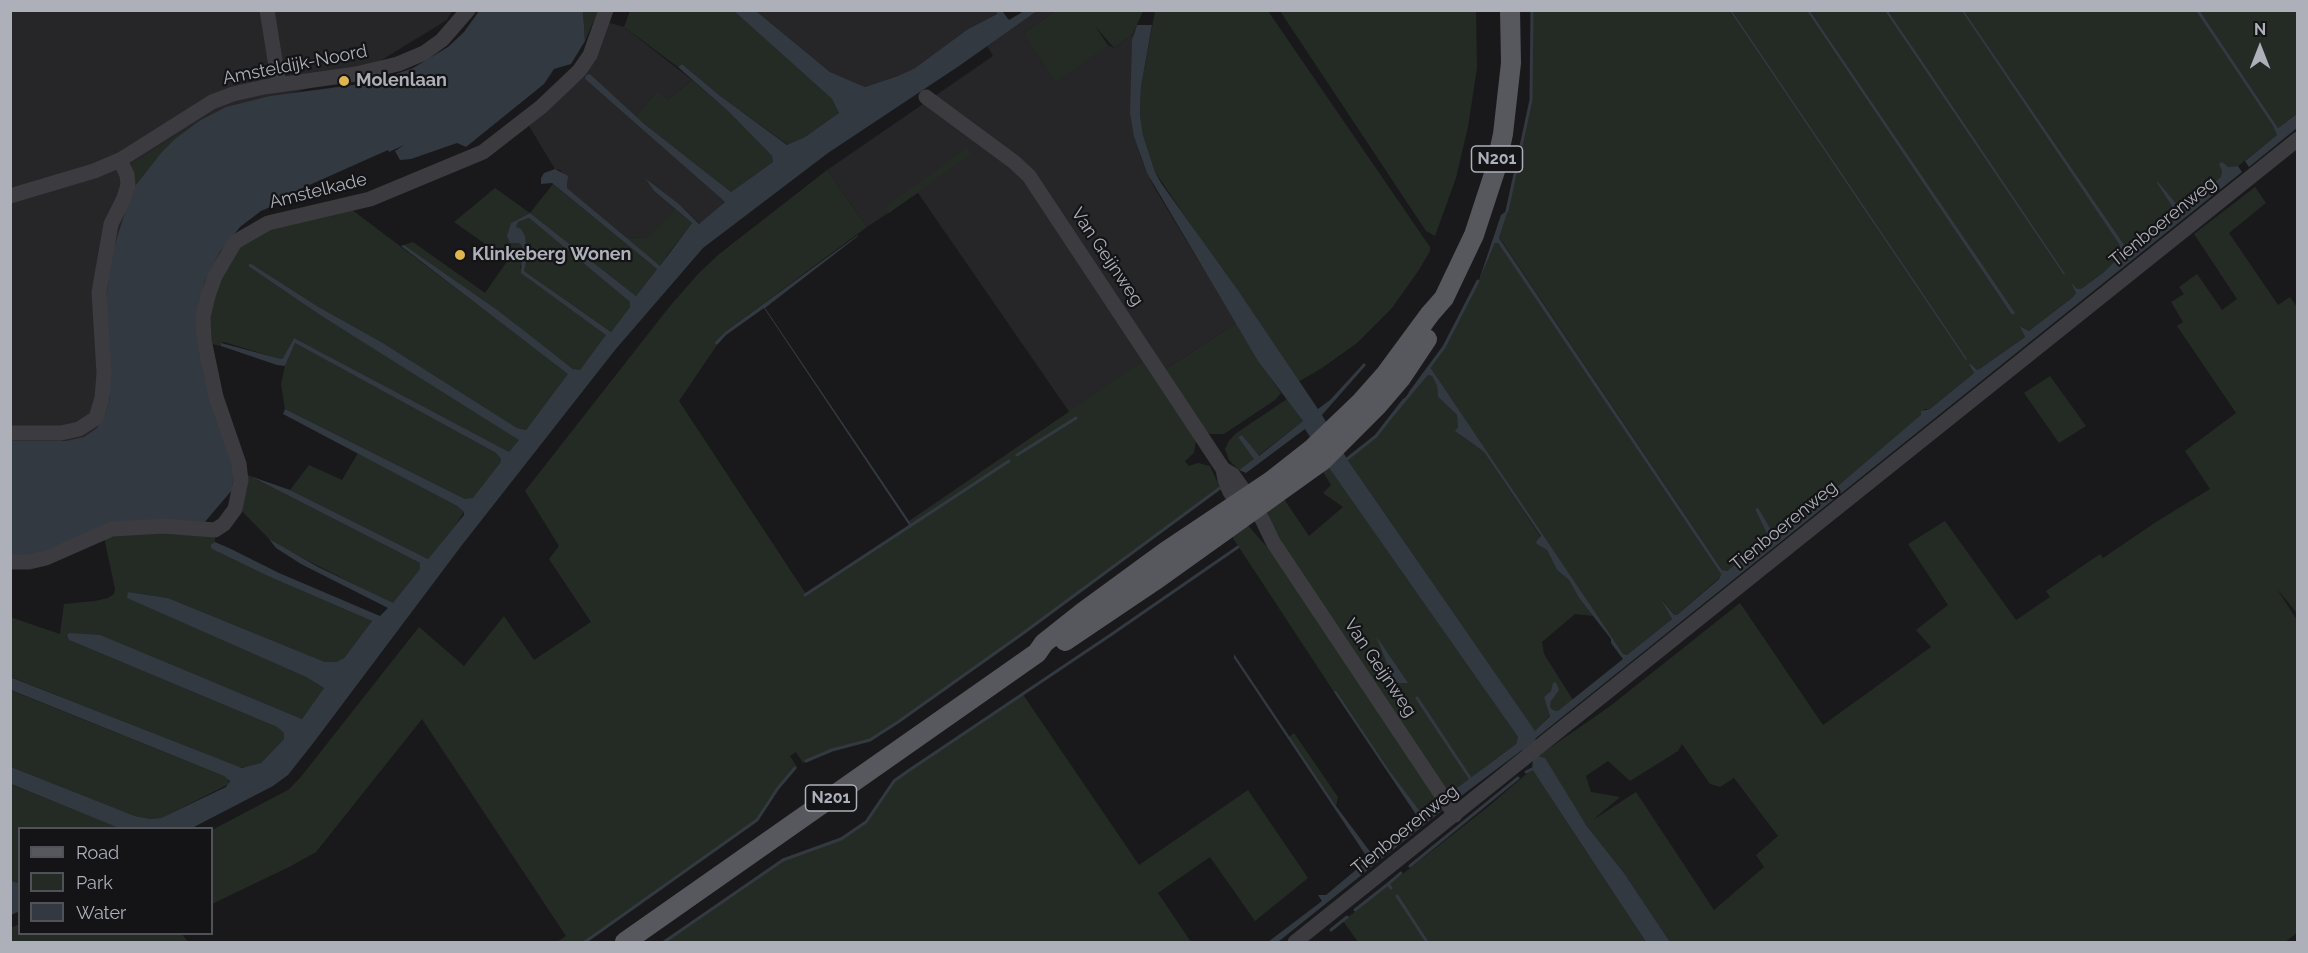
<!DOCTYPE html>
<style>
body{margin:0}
#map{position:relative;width:2308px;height:953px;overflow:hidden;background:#19191b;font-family:Raleway,sans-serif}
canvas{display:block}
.frame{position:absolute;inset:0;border:12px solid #adb0b9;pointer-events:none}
.legend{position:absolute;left:18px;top:827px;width:195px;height:108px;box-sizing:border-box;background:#141416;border:2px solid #515257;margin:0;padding:8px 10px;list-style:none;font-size:18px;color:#adb0b9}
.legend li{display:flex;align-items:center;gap:12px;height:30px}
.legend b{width:30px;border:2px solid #515257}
.north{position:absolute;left:2230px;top:18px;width:60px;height:60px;-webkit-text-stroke:4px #141416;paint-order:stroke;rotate:0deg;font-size:16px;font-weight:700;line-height:24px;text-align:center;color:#adb0b9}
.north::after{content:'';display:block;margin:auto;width:21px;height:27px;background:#adb0b9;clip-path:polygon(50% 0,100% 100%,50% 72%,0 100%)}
</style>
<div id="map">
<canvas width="2308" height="953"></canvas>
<div class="frame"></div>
<ul class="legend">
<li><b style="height:8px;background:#57585e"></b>Road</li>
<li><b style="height:16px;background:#242b25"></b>Park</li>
<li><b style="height:16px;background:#333940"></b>Water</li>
</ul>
<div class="north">N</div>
</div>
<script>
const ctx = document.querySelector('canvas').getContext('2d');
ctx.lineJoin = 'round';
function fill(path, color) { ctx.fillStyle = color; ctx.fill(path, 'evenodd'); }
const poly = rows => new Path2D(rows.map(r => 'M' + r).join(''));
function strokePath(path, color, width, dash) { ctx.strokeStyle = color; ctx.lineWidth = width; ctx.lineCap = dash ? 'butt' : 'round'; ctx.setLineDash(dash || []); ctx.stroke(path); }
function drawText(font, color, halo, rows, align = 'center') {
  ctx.font = font + ' Raleway,sans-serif'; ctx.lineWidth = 4.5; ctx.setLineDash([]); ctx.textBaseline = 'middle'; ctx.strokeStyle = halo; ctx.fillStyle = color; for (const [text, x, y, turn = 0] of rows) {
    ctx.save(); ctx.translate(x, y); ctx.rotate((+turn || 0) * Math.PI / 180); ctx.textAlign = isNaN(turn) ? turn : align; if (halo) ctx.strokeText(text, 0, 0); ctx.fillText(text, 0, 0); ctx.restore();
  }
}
const built = poly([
 [996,10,997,14,968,29,915,68,898,76,865,87,830,72,756,11],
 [11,11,452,11,447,20,362,72,280,97,98,429,85,438,66,443,11,443],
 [1037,11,1055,11,1024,33,1090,19,1108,45,1114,48,1133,34,1134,137,1143,163,1154,187,1236,323,1163,371,1152,355,1070,413,918,193,867,227,827,170,993,56,987,46],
 [607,22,624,27,692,80,667,101,657,91,635,117,590,74,585,79,725,202,700,224,679,204,646,179,654,191,675,209,646,238,624,237,567,188,568,180,560,170,555,169,529,126,586,75]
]);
const green = poly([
 [1962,10,2119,244,2122,254,2104,272,2081,289,2077,289,2070,281,2076,293,2073,297,2029,331,2021,326,2025,337,1981,368,1977,370,1971,364,1969,366,1974,373,1930,409,1924,409,1922,415,1785,530,1773,533,1758,509,1755,509,1768,536,1765,541,1727,571,1723,571,1499,237,1508,209,1531,100,1532,11,1730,11,1966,360,1732,11,1807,11,2012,315,2014,313,1810,11,1885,11,2064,275,1888,11],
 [583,11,598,11,585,41],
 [630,11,734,11,832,99,839,113,805,137,788,145,719,95,682,64,678,67,624,27],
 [1055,11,1143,11,1133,34,1114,48,1095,26,1108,46,1056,81,1024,33],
 [1155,11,1268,11,1430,247,1430,251,1419,270,1392,308,1357,343,1322,368,1298,382,1155,172,1143,135,1140,114,1141,87],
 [1280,11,1476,11,1477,68,1468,127,1456,178,1435,236,1426,231],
 [1964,11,2196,11,2273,126,2277,135,2238,166,2228,167,2220,165,2222,171,2221,177,2184,206,2178,206,2157,183,2173,208,2173,214,2135,245,2125,246],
 [2200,11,2297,11,2297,114,2278,128],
 [692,80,729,112,772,156,773,162,731,192,635,117,657,91,668,100],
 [199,121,175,139,132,190,131,165],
 [968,147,971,154,889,213,885,207],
 [827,170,867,227,725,332,714,343,717,345,679,401,806,594,910,526,909,521,1146,359,1196,439,1194,453,1185,461,1189,466,1198,463,1210,466,1220,488,1022,634,870,740,832,750,803,763,796,752,790,756,797,767,778,788,757,820,585,942,557,942,566,936,422,719,316,852,291,866,212,904,212,830,288,790,300,778,419,627,464,666,504,616,534,660,591,622,549,559,559,546,525,491,670,306,698,274,718,255],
 [553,184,657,269,636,296,530,213,511,223,510,231,522,246,522,260,520,268,607,335,580,370,576,371,528,335,496,309,404,245,413,242,485,293,508,260,454,222,495,188,530,213],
 [2255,187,2266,203,2229,233,2278,305,2290,297,2297,307,2297,613,2277,589,2297,620,2297,933,2285,942,1670,942,1624,873,1586,825,1538,756,1609,707,1740,603,1823,725,1931,647,1916,630,1948,605,1908,544,1945,521,2016,620,2050,597,2046,591,2100,554,2103,558,2156,522,2210,489,2185,451,2236,413,2177,326,2183,322,2171,302,2184,294,2179,287,2197,274,2222,310,2237,299,2194,234],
 [1682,744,1710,784,1720,787,1734,778,1778,836,1756,855,1764,867,1714,910,1636,792,1593,820,1620,797,1591,792,1586,776,1608,761,1630,781,1678,751],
 [351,209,569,374,526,430,517,428,383,343,317,306,250,263,248,266,320,315,520,439,510,453,294,338,283,358,280,359,224,342,221,343,221,346,207,343,208,306,234,250,271,227],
 [675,209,692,223,668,254,660,267,624,237,646,238],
 [529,218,630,302,630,307,611,332,524,271,526,250,516,227,518,222],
 [1495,243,1498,243,1721,574,1719,578,1677,615,1674,615,1662,599,1672,619,1627,655,1623,654,1597,617,1430,367,1444,347,1478,283],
 [1236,323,1258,360,1281,393,1275,400,1224,434,1210,434,1204,430,1163,371],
 [295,343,496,453,501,459,500,463,473,499,465,499,285,409,281,384,285,366],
 [1428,375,1432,376,1437,386,1438,397,1457,415,1460,435,1484,452,1541,537,1541,546,1547,550,1557,570,1569,580,1579,598,1593,616,1575,614,1542,642,1544,654,1573,700,1559,711,1553,710,1550,707,1551,691,1544,697,1550,715,1535,732,1347,459,1376,436,1386,421,1388,423],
 [2050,376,2086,426,2059,443,2024,393],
 [1287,399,1303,421,1258,456,1242,435,1238,437,1255,459,1239,470,1229,460,1225,449,1229,441,1235,434],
 [358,453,457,506,464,512,455,526,428,559,290,490,309,465,342,480],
 [1326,462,1518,737,1516,744,1449,794,1314,599,1263,510,1282,496,1309,536,1343,507,1323,493,1331,485,1320,467],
 [244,473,420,563,420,569,393,604,279,546,269,539,239,508],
 [1245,522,1280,562,1440,802,1422,814,1389,770,1336,692,1334,692,1229,532],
 [113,533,215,533,215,542,211,544,216,551,270,577,372,621,344,658,336,662,325,662,168,598,128,592,128,598,306,677,324,688,302,719,215,683,67,636,69,640,277,727,284,733,284,739,261,763,248,768,238,767,11,677,10,617,60,634,64,604,95,601,108,598,114,594,115,589,104,537],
 [10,690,224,776,228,778,229,784,161,818,150,819,135,816,11,767],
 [1022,693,1139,865,1248,790,1308,878,1255,921,1210,857,1158,893,1191,942,664,942,783,860,841,839,866,822,894,781,908,771],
 [1294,733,1338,797,1336,806,1289,737],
 [1532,769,1646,942,1358,942,1343,921,1489,806],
 [10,784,118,827,119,828,20,828,19,883,11,881],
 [19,924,20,934,182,934,188,942,11,942,11,928]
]);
const water = poly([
 [479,11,583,11,585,41,571,64,554,69,544,84,466,147,457,143,411,159,400,160,395,151,404,145,389,152,388,150,287,195,275,205,261,211,240,227,220,252,205,281,199,304,234,473,232,490,204,523,167,522,36,556,11,557,10,441,66,441,84,437,97,428,105,414,110,398,106,299,112,254,132,190,162,152,175,139,199,121,226,107,270,96,353,85,379,80,413,68,448,47,464,32],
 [734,11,756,11,830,72,865,87,898,76,915,68,968,29,997,14,996,11,1002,11,1009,20,1024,11,1037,11,959,66,828,153,703,248,615,350,462,545,314,742,288,775,273,786,192,828,119,828,11,784,11,767,135,816,150,819,161,818,226,787,230,781,224,776,11,690,10,677,242,768,261,763,284,739,284,733,277,727,69,640,67,636,69,633,100,635,302,719,324,688,306,677,127,598,128,592,168,598,325,662,336,662,344,658,372,621,270,577,216,551,211,548,211,544,215,542,231,549,279,573,380,616,388,608,301,564,276,548,269,539,318,567,393,603,420,569,420,563,250,476,290,490,428,559,464,515,464,512,457,506,283,414,285,409,465,499,473,498,500,463,501,459,496,453,295,343,285,366,277,365,221,346,221,343,281,359,283,358,294,338,509,452,519,440,320,315,248,266,250,263,317,306,383,343,517,428,526,430,568,374,401,246,404,245,496,309,573,369,580,370,606,335,521,273,522,246,519,243,510,243,507,236,511,223,530,213,636,296,657,269,552,183,541,184,541,178,544,173,555,169,568,176,567,188,660,266,692,223,654,191,645,178,679,204,699,224,725,202,585,79,586,75,590,74,643,123,731,192,773,162,772,156,729,112,678,67,682,64,719,95,787,145,805,137,839,113,832,99],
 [529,218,630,302,630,307,611,332,524,271,527,258,525,236,521,229,516,227,518,222],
 [1730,11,1732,11,1967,359,1966,360],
 [1807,11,1810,11,2015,313,2012,315],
 [1885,11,1888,11,1924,64,2065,274,2064,275],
 [1962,11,1964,11,2125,246,2135,245,2173,214,2173,208,2157,183,2158,182,2178,206,2184,206,2221,177,2222,171,2219,164,2222,162,2228,167,2238,166,2242,172,1536,738,1532,747,1538,756,1545,758,1586,825,1624,873,1670,942,1646,942,1532,769,1533,759,1527,751,1522,750,1444,809,1278,942,1268,942,1322,901,1318,895,1326,895,1363,864,1367,857,1234,658,1234,654,1336,806,1371,853,1378,853,1419,819,1334,692,1336,691,1389,770,1422,814,1516,744,1518,737,1330,469,1305,429,1246,473,1239,470,1254,459,1238,437,1242,435,1259,456,1303,421,1258,361,1147,173,1134,137,1130,113,1132,40,1137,25,1152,25,1141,87,1140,114,1143,135,1155,172,1161,183,1239,292,1318,409,1330,400,1364,363,1366,365,1322,415,1347,459,1535,731,1550,716,1544,697,1551,691,1553,683,1556,682,1559,690,1551,701,1550,707,1553,710,1558,711,1623,659,1611,643,1611,639,1579,598,1569,580,1557,570,1547,550,1537,544,1536,542,1541,536,1484,452,1455,431,1458,427,1457,415,1438,397,1437,386,1432,376,1428,375,1388,423,1386,421,1430,367,1623,654,1627,655,1672,619,1661,599,1674,615,1677,615,1719,579,1721,574,1498,243,1495,243,1478,283,1501,215,1508,210,1499,238,1722,570,1727,571,1765,541,1768,536,1755,509,1758,508,1773,533,1785,530,1821,499,1824,493,1833,490,1921,415,1921,411,1930,409,1974,373,1969,365,1971,364,1977,370,1981,368,2025,337,2020,326,2029,331,2073,297,2076,293,2070,281,2077,289,2081,289,2104,272,2122,254,2119,244],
 [2196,11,2200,11,2278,128,2297,114,2297,128,2249,167,2245,161,2277,135,2273,126],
 [858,235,858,236,765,308,909,521,911,525,909,525,764,308,726,335,717,345,714,343,725,332],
 [1376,636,1408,683,1395,683],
 [11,881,19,883,20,911,11,915]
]);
const stream = poly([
 [1507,211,1531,100,1532,10],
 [1410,393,1444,347,1478,281],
 [1017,455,1076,418],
 [1347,459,1376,436,1404,400],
 [805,595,1009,461],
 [1417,698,1470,778],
 [806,761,832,750,870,740,898,722,1022,634,1220,488],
 [1526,772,1532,769],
 [1410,866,1518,778],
 [1391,888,1388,884,1401,873],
 [1397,896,1427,942],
 [1355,910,1388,884],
 [1331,930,1347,917],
 [585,942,757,820,778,788,795,768],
 [664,942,783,860,841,839,866,822,894,781,908,771,1112,634,1238,547]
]);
const minor = poly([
 [267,10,279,85],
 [926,97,1014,162,1029,176,1223,469,1233,475,1248,496,1263,521,1273,542,1455,815],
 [10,196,94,171,120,160,212,102,233,94,264,87,356,74,398,64,424,53,442,40,468,10],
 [10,433,61,433,79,429,96,418,102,398,104,373,99,292,111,224,124,198,128,185,127,175,120,160],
 [1223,469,1225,480,1230,492,1245,512],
 [10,562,29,562,46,558,112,529,163,526,215,530,224,524,235,509,241,480,239,464,216,397,204,340,203,317,208,296,215,276,235,242,268,223,370,199,483,152,541,107,579,71,590,55,606,10],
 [1295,942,2298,139]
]);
const major = poly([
 [1065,641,1154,581,1323,460,1377,406,1401,378,1427,339],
 [625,942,1037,653,1044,643,1083,612,1165,552,1271,481,1313,448,1361,402,1385,375,1430,314,1444,298,1474,235,1495,171,1503,134,1511,63,1510,10]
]);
const markers = [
 [344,81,6,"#deb54e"],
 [460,255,6,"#deb54e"]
];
const shields = [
 [1497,159,51],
 [831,798,51]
];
const shieldNames = [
 ["N201",1497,159],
 ["N201",831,798]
];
const streetNames = [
 ["Amsteldijk-Noord",295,65,-11],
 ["Amstelkade",318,191,-14],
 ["Tienboerenweg",2163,222,-39],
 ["Van Geijnweg",1107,257,56],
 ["Tienboerenweg",1784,526,-39],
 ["Van Geijnweg",1380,668,56],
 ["Tienboerenweg",1405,830,-39]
];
const poiNames = [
 ["Molenlaan",356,81],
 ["Klinkeberg Wonen",472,255]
];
fill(built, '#262528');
fill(green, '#242b25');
fill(water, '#333940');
strokePath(stream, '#333940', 3);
strokePath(minor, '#3b3b40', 15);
strokePath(major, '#57585e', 20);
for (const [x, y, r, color] of markers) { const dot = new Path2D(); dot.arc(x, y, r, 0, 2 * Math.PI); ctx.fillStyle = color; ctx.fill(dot); strokePath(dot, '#141416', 2); }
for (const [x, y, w] of shields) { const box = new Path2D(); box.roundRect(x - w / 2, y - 13, w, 26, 4.5); ctx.fillStyle = '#141416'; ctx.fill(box); strokePath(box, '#adb0b9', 1.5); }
drawText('bold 16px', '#adb0b9', null, shieldNames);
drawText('18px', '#adb0b9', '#141416', streetNames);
drawText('bold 18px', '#adb0b9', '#141416', poiNames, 'left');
</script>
